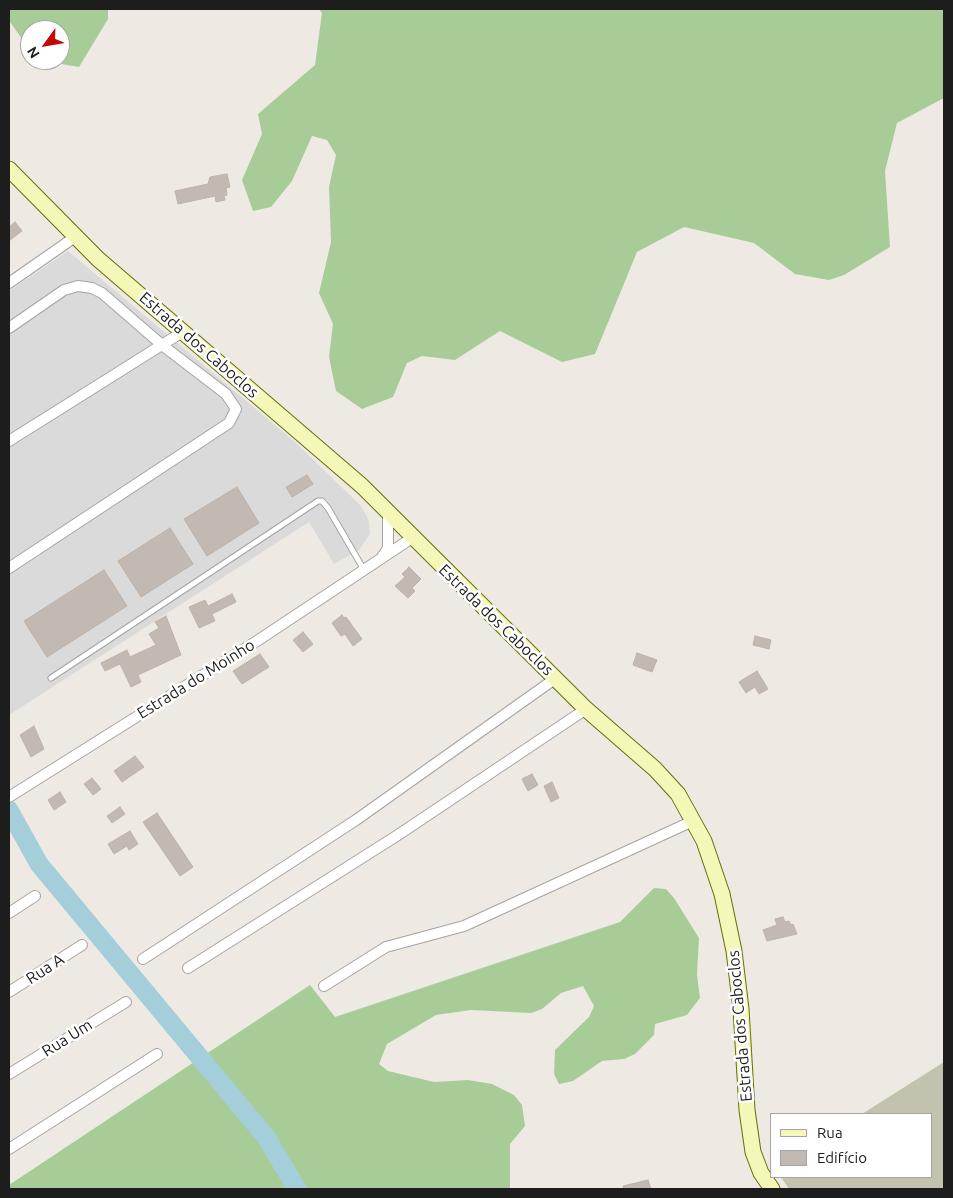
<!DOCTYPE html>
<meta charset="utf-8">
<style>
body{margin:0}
#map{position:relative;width:953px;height:1198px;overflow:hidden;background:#eeeae3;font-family:Ubuntu,sans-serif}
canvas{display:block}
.frame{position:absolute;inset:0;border:10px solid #1d1d1d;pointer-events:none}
.legend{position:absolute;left:770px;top:1113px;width:162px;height:65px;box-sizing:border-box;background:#fff;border:1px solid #a5a5a5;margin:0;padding:6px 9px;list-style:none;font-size:15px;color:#1d1d1d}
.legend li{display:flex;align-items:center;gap:10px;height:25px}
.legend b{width:25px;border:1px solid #a5a5a5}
.north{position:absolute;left:20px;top:20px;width:50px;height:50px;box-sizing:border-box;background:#fff;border:1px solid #a5a5a5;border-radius:50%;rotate:238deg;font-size:14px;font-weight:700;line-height:20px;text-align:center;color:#1d1d1d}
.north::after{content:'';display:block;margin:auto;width:18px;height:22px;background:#c40606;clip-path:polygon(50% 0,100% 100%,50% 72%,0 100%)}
</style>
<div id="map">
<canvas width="953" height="1198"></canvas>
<div class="frame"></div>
<ul class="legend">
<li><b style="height:6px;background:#f4f7b7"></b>Rua</li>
<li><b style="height:14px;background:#c2bab2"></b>Edifício</li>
</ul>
<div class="north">N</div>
</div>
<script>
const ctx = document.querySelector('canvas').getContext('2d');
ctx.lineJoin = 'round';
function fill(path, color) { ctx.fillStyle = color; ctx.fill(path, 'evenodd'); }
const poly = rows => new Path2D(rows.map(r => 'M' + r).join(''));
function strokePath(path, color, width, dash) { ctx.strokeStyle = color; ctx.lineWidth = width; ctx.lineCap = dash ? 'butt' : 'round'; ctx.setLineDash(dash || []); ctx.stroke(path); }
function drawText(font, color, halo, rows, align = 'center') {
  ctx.font = font + ' Ubuntu,sans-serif'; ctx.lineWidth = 5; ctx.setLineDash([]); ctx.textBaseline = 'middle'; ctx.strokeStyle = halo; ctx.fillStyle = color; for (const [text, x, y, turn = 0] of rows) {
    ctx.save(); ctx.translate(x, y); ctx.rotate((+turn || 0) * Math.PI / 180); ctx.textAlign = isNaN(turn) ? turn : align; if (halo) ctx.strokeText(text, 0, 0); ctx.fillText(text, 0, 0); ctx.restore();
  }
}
const residential = poly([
 [68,251,295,442,361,506,369,521,370,534,359,550,334,564,309,522,9,715,9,291]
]);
const construction = poly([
 [944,1062,944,1189,789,1189,781,1177,932,1177,932,1114,862,1114]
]);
const forest = poly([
 [9,9,108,9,108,19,79,67,38,60,60,60,60,30,30,30,30,50,10,22],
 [319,9,944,9,944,98,897,123,885,171,890,247,844,275,829,280,795,274,754,243,684,227,637,252,595,354,562,362,500,331,455,360,422,356,407,363,393,397,362,409,336,391,329,357,333,324,319,293,331,242,329,187,336,155,327,140,312,136,292,181,271,207,253,211,242,180,262,134,258,114,315,65,322,13],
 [654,888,666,889,674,898,699,938,697,975,700,998,687,1015,655,1024,654,1035,635,1054,624,1059,602,1061,573,1081,559,1084,554,1074,555,1050,589,1017,594,1006,583,986,561,993,542,1009,531,1013,471,1010,436,1015,387,1044,379,1064,388,1071,434,1082,468,1080,492,1084,514,1095,522,1105,525,1126,510,1144,510,1189,9,1189,9,1185,310,985,335,1017,620,922]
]);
const river = poly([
 [9,810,39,864,266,1137,297,1189]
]);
const building = poly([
 [227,174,230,187,226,188,227,195,224,196,225,200,216,202,215,196,178,204,175,191,208,184,210,177,227,174],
 [15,222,22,231,9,241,9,227,15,222],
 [307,475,313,484,292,497,286,487,307,475],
 [237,487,259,523,207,556,184,519,237,487],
 [170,528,193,564,141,597,118,561,170,528],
 [409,567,421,579,412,588,415,591,408,598,395,586,405,577,402,574,409,567],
 [104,570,127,606,47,657,24,621,104,570],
 [232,594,236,602,212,614,215,621,199,628,189,607,205,600,208,606,232,594],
 [342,615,344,618,346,617,362,639,353,646,345,634,341,636,332,623,342,615],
 [166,616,181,655,138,675,141,682,131,687,120,664,105,671,101,663,127,650,130,657,156,645,149,634,159,628,155,622,166,616],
 [303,632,313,644,303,652,293,640,303,632],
 [755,636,771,640,769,649,753,645,755,636],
 [637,653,657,660,652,672,633,665,637,653],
 [260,654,269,667,242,684,233,671,260,654],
 [757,671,768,689,759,694,755,687,746,693,739,682,757,671],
 [34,726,44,749,31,757,20,735,34,726],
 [135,756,144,767,122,782,114,771,135,756],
 [532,774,538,785,528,791,522,779,532,774],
 [92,778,101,789,93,795,84,784,92,778],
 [552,782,559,798,551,802,544,786,552,782],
 [60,792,66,802,54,810,48,800,60,792],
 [120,807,125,814,112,823,107,816,120,807],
 [157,813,193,867,180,876,143,822,157,813],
 [130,831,138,844,129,850,127,846,114,854,108,844,130,831],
 [783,917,785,922,789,921,791,925,793,924,797,934,767,941,763,930,777,925,775,919,783,917],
 [648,1180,651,1189,624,1189,623,1186,648,1180]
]);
const lane = poly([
 [51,678,318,501,322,501,328,508,364,570]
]);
const street = poly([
 [9,283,75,237],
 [9,328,64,290,78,286,92,288,102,293,162,345,226,394,236,409,229,423,9,568],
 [9,441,184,331],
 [382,557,388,548,388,517,390,515],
 [9,797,257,641,412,538],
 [9,913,35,896],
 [143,959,356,820,556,678],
 [188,968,398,835,586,709],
 [324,986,386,947,464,926,695,820],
 [9,992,82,945],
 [9,1074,126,1002],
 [9,1149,157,1054]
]);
const secondary = poly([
 [9,169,98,259,362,486,586,709,655,769,678,794,704,841,722,894,734,951,741,1009,747,1110,753,1152,761,1173,772,1189]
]);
const streetNames = [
 ["Estrada dos Caboclos",199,345,41],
 ["Estrada dos Caboclos",496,620,44],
 ["Estrada do Moinho",196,679,-32],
 ["Rua A",45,969,-33],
 ["Estrada dos Caboclos",740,1026,-95],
 ["Rua Um",67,1038,-32]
];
fill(residential, '#dbdada');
fill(construction, '#c2c2ae');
fill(forest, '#a7cc98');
strokePath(river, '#a4ceda', 19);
fill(building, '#c2bab2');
strokePath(building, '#bfb1a5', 1);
strokePath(lane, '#a4a4a4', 7);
strokePath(street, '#a4a4a4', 12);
strokePath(secondary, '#647008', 17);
strokePath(lane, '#fff', 5);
strokePath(street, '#fff', 10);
strokePath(secondary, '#f4f7b7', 15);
drawText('16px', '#1d1d1d', '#fff', streetNames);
</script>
